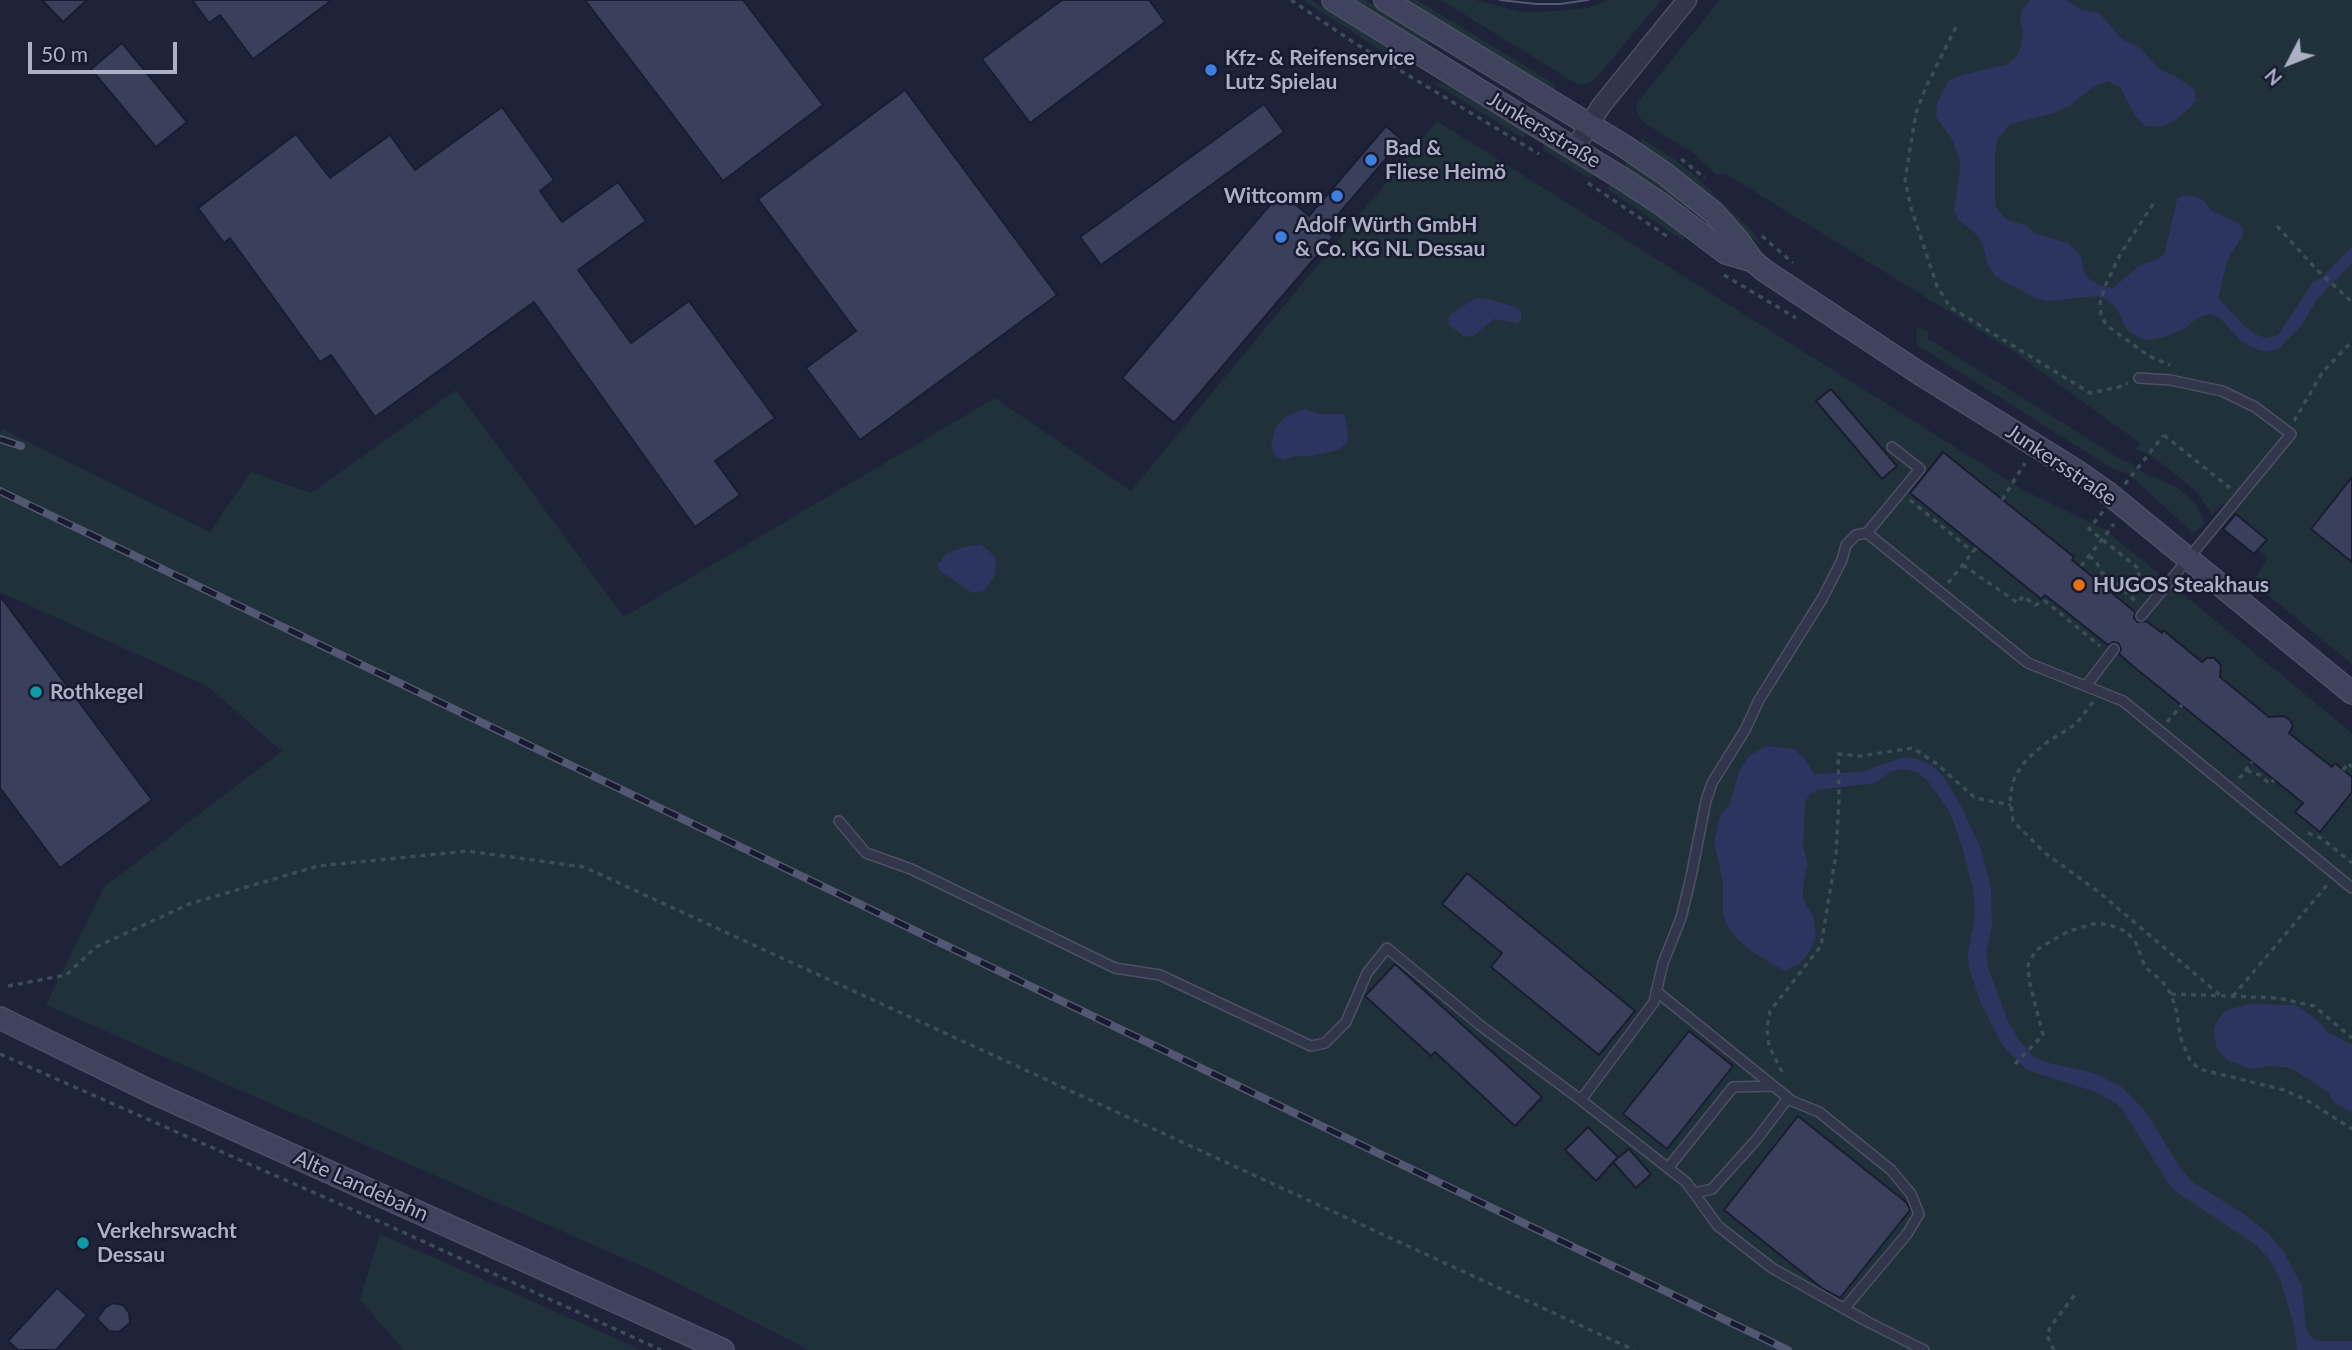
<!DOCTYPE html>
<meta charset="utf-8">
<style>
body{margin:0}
#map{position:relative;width:2352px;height:1350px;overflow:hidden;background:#1e233a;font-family:Lato,sans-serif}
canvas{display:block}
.north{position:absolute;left:2254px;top:28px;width:70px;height:70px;-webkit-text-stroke:5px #181b2f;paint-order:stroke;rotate:228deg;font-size:19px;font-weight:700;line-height:28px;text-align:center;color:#acb0c7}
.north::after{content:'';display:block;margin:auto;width:24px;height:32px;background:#acb0c7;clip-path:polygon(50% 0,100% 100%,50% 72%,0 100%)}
.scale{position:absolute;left:28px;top:42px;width:149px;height:32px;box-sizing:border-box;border:4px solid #acb0c7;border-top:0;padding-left:9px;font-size:21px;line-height:24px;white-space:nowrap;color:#acb0c7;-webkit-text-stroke:5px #181b2f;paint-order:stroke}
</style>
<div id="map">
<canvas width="2352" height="1350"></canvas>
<div class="north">N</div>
<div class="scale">50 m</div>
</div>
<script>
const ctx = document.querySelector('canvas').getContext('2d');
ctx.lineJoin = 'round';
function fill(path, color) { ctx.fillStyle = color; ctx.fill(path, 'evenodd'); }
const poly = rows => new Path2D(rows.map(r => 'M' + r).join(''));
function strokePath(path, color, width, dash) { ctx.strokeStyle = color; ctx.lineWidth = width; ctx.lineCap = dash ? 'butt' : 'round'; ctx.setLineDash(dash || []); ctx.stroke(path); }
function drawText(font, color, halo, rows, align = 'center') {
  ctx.font = font + ' Lato,sans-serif'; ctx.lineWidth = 5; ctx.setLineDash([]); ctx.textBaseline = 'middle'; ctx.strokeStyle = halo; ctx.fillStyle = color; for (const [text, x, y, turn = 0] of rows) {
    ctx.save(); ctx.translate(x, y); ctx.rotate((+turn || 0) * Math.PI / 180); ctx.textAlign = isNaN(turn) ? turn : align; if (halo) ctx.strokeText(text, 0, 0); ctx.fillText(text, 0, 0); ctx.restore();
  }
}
const green = poly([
 [1303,0,1311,0,1402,57,1399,62],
 [1351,0,1365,0,1429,39,1429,42,1425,45],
 [1407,0,1417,0,1556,85,1554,90],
 [1441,0,1475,0,1522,12,1557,11,1587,8,1609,0,1661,0,1595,79,1584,85,1577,84],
 [1720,0,2352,0,2352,664,2252,582,2268,559,2258,550,2254,554,2223,529,2236,514,2223,503,2212,515,2198,493,2155,458,2136,449,2140,443,2011,350,1726,174,1717,175,1693,153,1643,122,1637,113,1636,104],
 [1432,82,1447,85,1526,133,1523,138],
 [1437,121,2025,491,2104,529,2352,733,2352,1350,809,1350,653,1271,46,1005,104,887,282,751,207,686,0,592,0,434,2,429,210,532,251,472,311,493,456,390,624,617,995,398,1131,491],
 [1642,139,1674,159,1695,176,1751,230,1765,250,1694,183,1640,144],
 [1545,144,1593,174,1590,179,1542,149],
 [1628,160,1651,176,1691,207,1690,210,1687,211,1624,167],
 [1610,184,1672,225,1680,232,1687,243,1607,189],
 [1920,327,1929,333,1927,338,2125,462,2127,461,2148,476,2155,477,2180,489,2197,506,2205,524,2193,533,2128,473,2113,469,1917,345,1916,330],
 [380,1234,642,1350,404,1350,360,1300]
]);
const water = poly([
 [2030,0,2066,0,2081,10,2099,13,2122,39,2140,48,2159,69,2178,78,2194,89,2196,100,2190,108,2172,122,2159,127,2146,126,2136,117,2120,87,2108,81,2093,87,2069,106,2054,113,2011,124,1998,138,1995,154,1995,205,2000,213,2009,221,2026,225,2036,234,2068,243,2080,255,2084,272,2089,279,2102,286,2113,288,2140,265,2156,260,2164,255,2177,200,2182,196,2195,196,2204,201,2212,211,2236,222,2243,228,2243,235,2227,261,2218,298,2243,325,2255,334,2266,338,2278,335,2313,282,2322,278,2352,246,2352,263,2317,299,2301,326,2278,349,2266,352,2253,348,2241,341,2219,317,2209,314,2199,317,2184,329,2167,336,2149,340,2140,338,2127,330,2116,307,2108,300,2097,296,2047,301,2035,298,1995,276,1987,263,1983,245,1977,235,1958,219,1954,211,1959,180,1960,161,1952,139,1936,117,1937,103,1948,81,1962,75,2008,64,2016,57,2021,46,2023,32,2020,18,2023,9],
 [1476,298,1484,298,1516,307,1521,311,1521,320,1517,323,1494,319,1476,334,1471,337,1464,336,1449,325,1448,319,1451,314],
 [1305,409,1319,414,1344,414,1348,431,1347,443,1338,450,1311,456,1294,456,1284,460,1276,457,1271,446,1276,427,1285,417],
 [981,545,990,552,996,560,995,575,984,591,972,593,939,570,938,564,947,553,968,546],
 [1766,746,1794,749,1806,760,1814,774,1862,772,1900,758,1911,757,1930,764,1942,775,1960,804,1981,849,1991,888,1992,925,1986,954,1988,968,2009,1024,2021,1043,2033,1056,2045,1062,2094,1073,2122,1087,2146,1112,2180,1168,2194,1183,2241,1212,2269,1234,2284,1252,2302,1286,2306,1328,2310,1336,2316,1341,2352,1341,2352,1350,2297,1350,2294,1325,2281,1282,2270,1260,2256,1245,2178,1193,2168,1183,2123,1110,2117,1104,2096,1092,2027,1070,2003,1046,1981,1003,1969,968,1968,953,1975,915,1973,889,1963,850,1950,812,1927,780,1917,772,1902,769,1892,771,1875,783,1817,790,1810,794,1805,802,1803,846,1808,864,1803,885,1803,899,1813,916,1816,937,1808,954,1799,964,1785,971,1754,953,1737,939,1726,923,1723,912,1723,882,1714,842,1720,816,1730,804,1739,772,1749,756],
 [2249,1004,2296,1005,2316,1019,2327,1032,2352,1045,2352,1113,2334,1102,2328,1092,2291,1068,2269,1066,2251,1069,2227,1060,2216,1047,2214,1028,2220,1017,2227,1010]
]);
const building = poly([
 [42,0,87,0,63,22,42,0],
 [192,0,332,0,253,59,220,15,209,23,192,0],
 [585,0,743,0,823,105,723,181,585,0],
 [1062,0,1149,0,1165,22,1030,123,982,59,1062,0],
 [122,43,187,122,156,147,91,69,122,43],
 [905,90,1057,295,860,440,806,368,856,331,758,199,905,90],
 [1264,104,1284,132,1101,265,1080,237,1264,104],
 [502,107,554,180,540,191,562,222,618,182,646,221,578,270,631,343,689,301,775,418,715,461,740,495,695,527,534,302,375,417,331,355,320,362,230,238,224,243,198,208,296,134,330,178,390,135,415,170,502,107],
 [1386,126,1402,140,1325,230,1333,237,1174,423,1122,378,1281,192,1309,216,1386,126],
 [1831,389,1897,466,1882,479,1816,401,1831,389],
 [1943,452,2074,557,2072,560,2135,612,2134,618,2137,622,2146,621,2162,633,2163,630,2202,662,2207,658,2214,658,2221,665,2220,677,2269,717,2284,716,2290,720,2293,726,2289,733,2332,767,2335,763,2352,777,2352,792,2320,832,2295,812,2303,803,2134,667,2119,654,2121,649,2119,644,2114,642,2108,645,2045,595,2041,599,1910,493,1943,452],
 [2352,477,2352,562,2311,529,2352,477],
 [2236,514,2267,540,2254,554,2223,529,2236,514],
 [0,596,152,800,60,868,0,788,0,596],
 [1467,873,1635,1011,1599,1055,1491,967,1502,953,1442,904,1467,873],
 [1395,964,1542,1097,1515,1126,1435,1052,1431,1056,1365,996,1395,964],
 [1689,1031,1733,1066,1667,1149,1623,1114,1689,1031],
 [1798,1116,1907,1203,1910,1210,1840,1298,1823,1289,1724,1210,1798,1116],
 [1588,1127,1618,1157,1596,1181,1565,1150,1588,1127],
 [1629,1149,1651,1174,1636,1188,1613,1162,1629,1149],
 [57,1288,87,1315,56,1350,18,1350,8,1341,57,1288],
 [113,1303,123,1305,129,1313,130,1323,119,1332,109,1331,97,1319,105,1308,113,1303]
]);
const path = poly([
 [1291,0,1353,42,1539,154],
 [1956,27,1925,89,1916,113,1905,180,1911,208,1937,286,1950,307,2090,393,2119,387,2128,383],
 [1681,159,1705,178],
 [1588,183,1668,237],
 [2153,204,2121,253,2106,284,2100,303,2101,315,2106,325,2149,356,2170,365],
 [2277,226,2317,270,2352,302],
 [1762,236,1793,263],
 [1724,275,1796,318],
 [2294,421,2322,373,2352,341],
 [2164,435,2230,488],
 [1910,500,1973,552],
 [2002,500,2025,463],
 [2089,556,2096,561,2102,573,2112,578,2136,602],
 [1963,565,2018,603,2023,596,2035,605,2045,601,2100,646],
 [2081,566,2114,524],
 [1948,583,1977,547],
 [2126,593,2139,576,2138,568],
 [2093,702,2076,724,2046,743,2027,759,2015,776,2010,795,2013,821,2045,853,2100,893,2221,996],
 [2167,722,2182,705],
 [2343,770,2348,763,2352,767],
 [2245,771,2252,762],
 [2239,778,2248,771,2260,775,2270,784,2274,780],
 [2308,833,2321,838,2352,863],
 [8,986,66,975,96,947,189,904,318,866,467,851,584,867,1634,1350],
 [2171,994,2278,998,2314,1006,2352,1038],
 [2233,996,2328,884],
 [0,1054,385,1224,661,1350],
 [2015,1064,2043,1035,2029,980,2028,965,2036,950,2069,931,2093,924,2108,924,2127,932,2136,943,2145,967,2162,981,2171,994,2176,1009,2181,1039,2190,1060,2199,1069,2284,1090,2308,1101,2352,1129],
 [1782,1072,1769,1046,1767,1028,1770,1011,1821,946,1836,854,1839,799,1838,754,1860,756,1913,748,1937,764,1975,798,2011,805],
 [2054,1350,2047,1336,2050,1327,2077,1292]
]);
const lane = poly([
 [2139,378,2170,380,2222,391,2255,407,2291,434,2141,616],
 [1892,447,1920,469,1867,533,2028,663,2123,701,2352,888],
 [2086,686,2114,649],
 [839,821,866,853,911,869,1115,968,1160,975,1311,1046,1325,1043,1346,1022,1367,973,1387,948,1481,1026,1581,1100,1686,1182,1718,1226,1772,1268,1868,1322,1924,1350],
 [1656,991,1792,1101,1819,1112,1891,1170,1911,1194,1919,1214,1907,1234,1844,1309],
 [1581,1100,1654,1002,1663,963,1681,918,1691,877,1706,801,1712,783,1745,730,1759,700,1822,599,1842,560,1846,545,1856,535,1867,533],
 [1668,1168,1733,1087,1773,1086],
 [1694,1193,1712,1189,1757,1139,1788,1098]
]);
const street = poly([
 [1574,149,1601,106,1687,0]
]);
const secondary = poly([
 [1333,0,1623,179,1661,204,1726,253,1753,261],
 [1385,0,1624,146,1665,174,1714,213,1738,240,1753,261,1765,271,1919,373,2078,472,2108,493,2352,693],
 [0,1018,152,1092,723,1350]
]);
const tram = poly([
 [1500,0,1536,4,1560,4,1588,0]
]);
const rail = poly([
 [0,439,21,446],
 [0,491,1788,1350]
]);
const pathBridge = poly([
 [2138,568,2089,529,2164,435]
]);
const markers = [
 [1211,70,7,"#3f7fe0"],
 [1371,160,7,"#3f7fe0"],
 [1337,196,7,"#3f7fe0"],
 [1281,237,7,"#3f7fe0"],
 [2079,585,7,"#e8710a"],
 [36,692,7,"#0f9aa8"],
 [83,1243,7,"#0f9aa8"]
];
const poiNames = [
 ["Kfz- & Reifenservice",1225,58],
 ["Lutz Spielau",1225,82],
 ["Bad &",1385,148],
 ["Fliese Heimö",1385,172],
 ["Wittcomm",1323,196,"right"],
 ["Adolf Würth GmbH",1295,225],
 ["& Co. KG NL Dessau",1295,249],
 ["HUGOS Steakhaus",2093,585],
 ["Rothkegel",50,692],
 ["Verkehrswacht",97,1231],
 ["Dessau",97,1255]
];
const streetNames = [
 ["Junkersstraße",1544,130,31],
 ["Junkersstraße",2061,465,34],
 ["Alte Landebahn",361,1186,24]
];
fill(green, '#20313b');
fill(water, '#2c355f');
fill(building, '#3a405b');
strokePath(building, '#1a1d31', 2);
strokePath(lane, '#4d5065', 12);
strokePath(street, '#4d5065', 21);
strokePath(secondary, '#4d5065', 24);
strokePath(path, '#3b4d56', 3.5, [5, 5]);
strokePath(lane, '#32364a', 9);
strokePath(street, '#32364a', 18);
strokePath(secondary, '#40435e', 21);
strokePath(tram, '#535872', 2);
strokePath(rail, '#535872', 8);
strokePath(rail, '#181b2f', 5, [16]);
strokePath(pathBridge, '#3b4d56', 3.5, [5, 5]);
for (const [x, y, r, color] of markers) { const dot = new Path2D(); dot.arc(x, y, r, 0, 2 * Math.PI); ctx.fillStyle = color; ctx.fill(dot); strokePath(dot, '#181b2f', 2.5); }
drawText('bold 21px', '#acb0c7', '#181b2f', poiNames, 'left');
drawText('21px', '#acb0c7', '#181b2f', streetNames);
</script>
